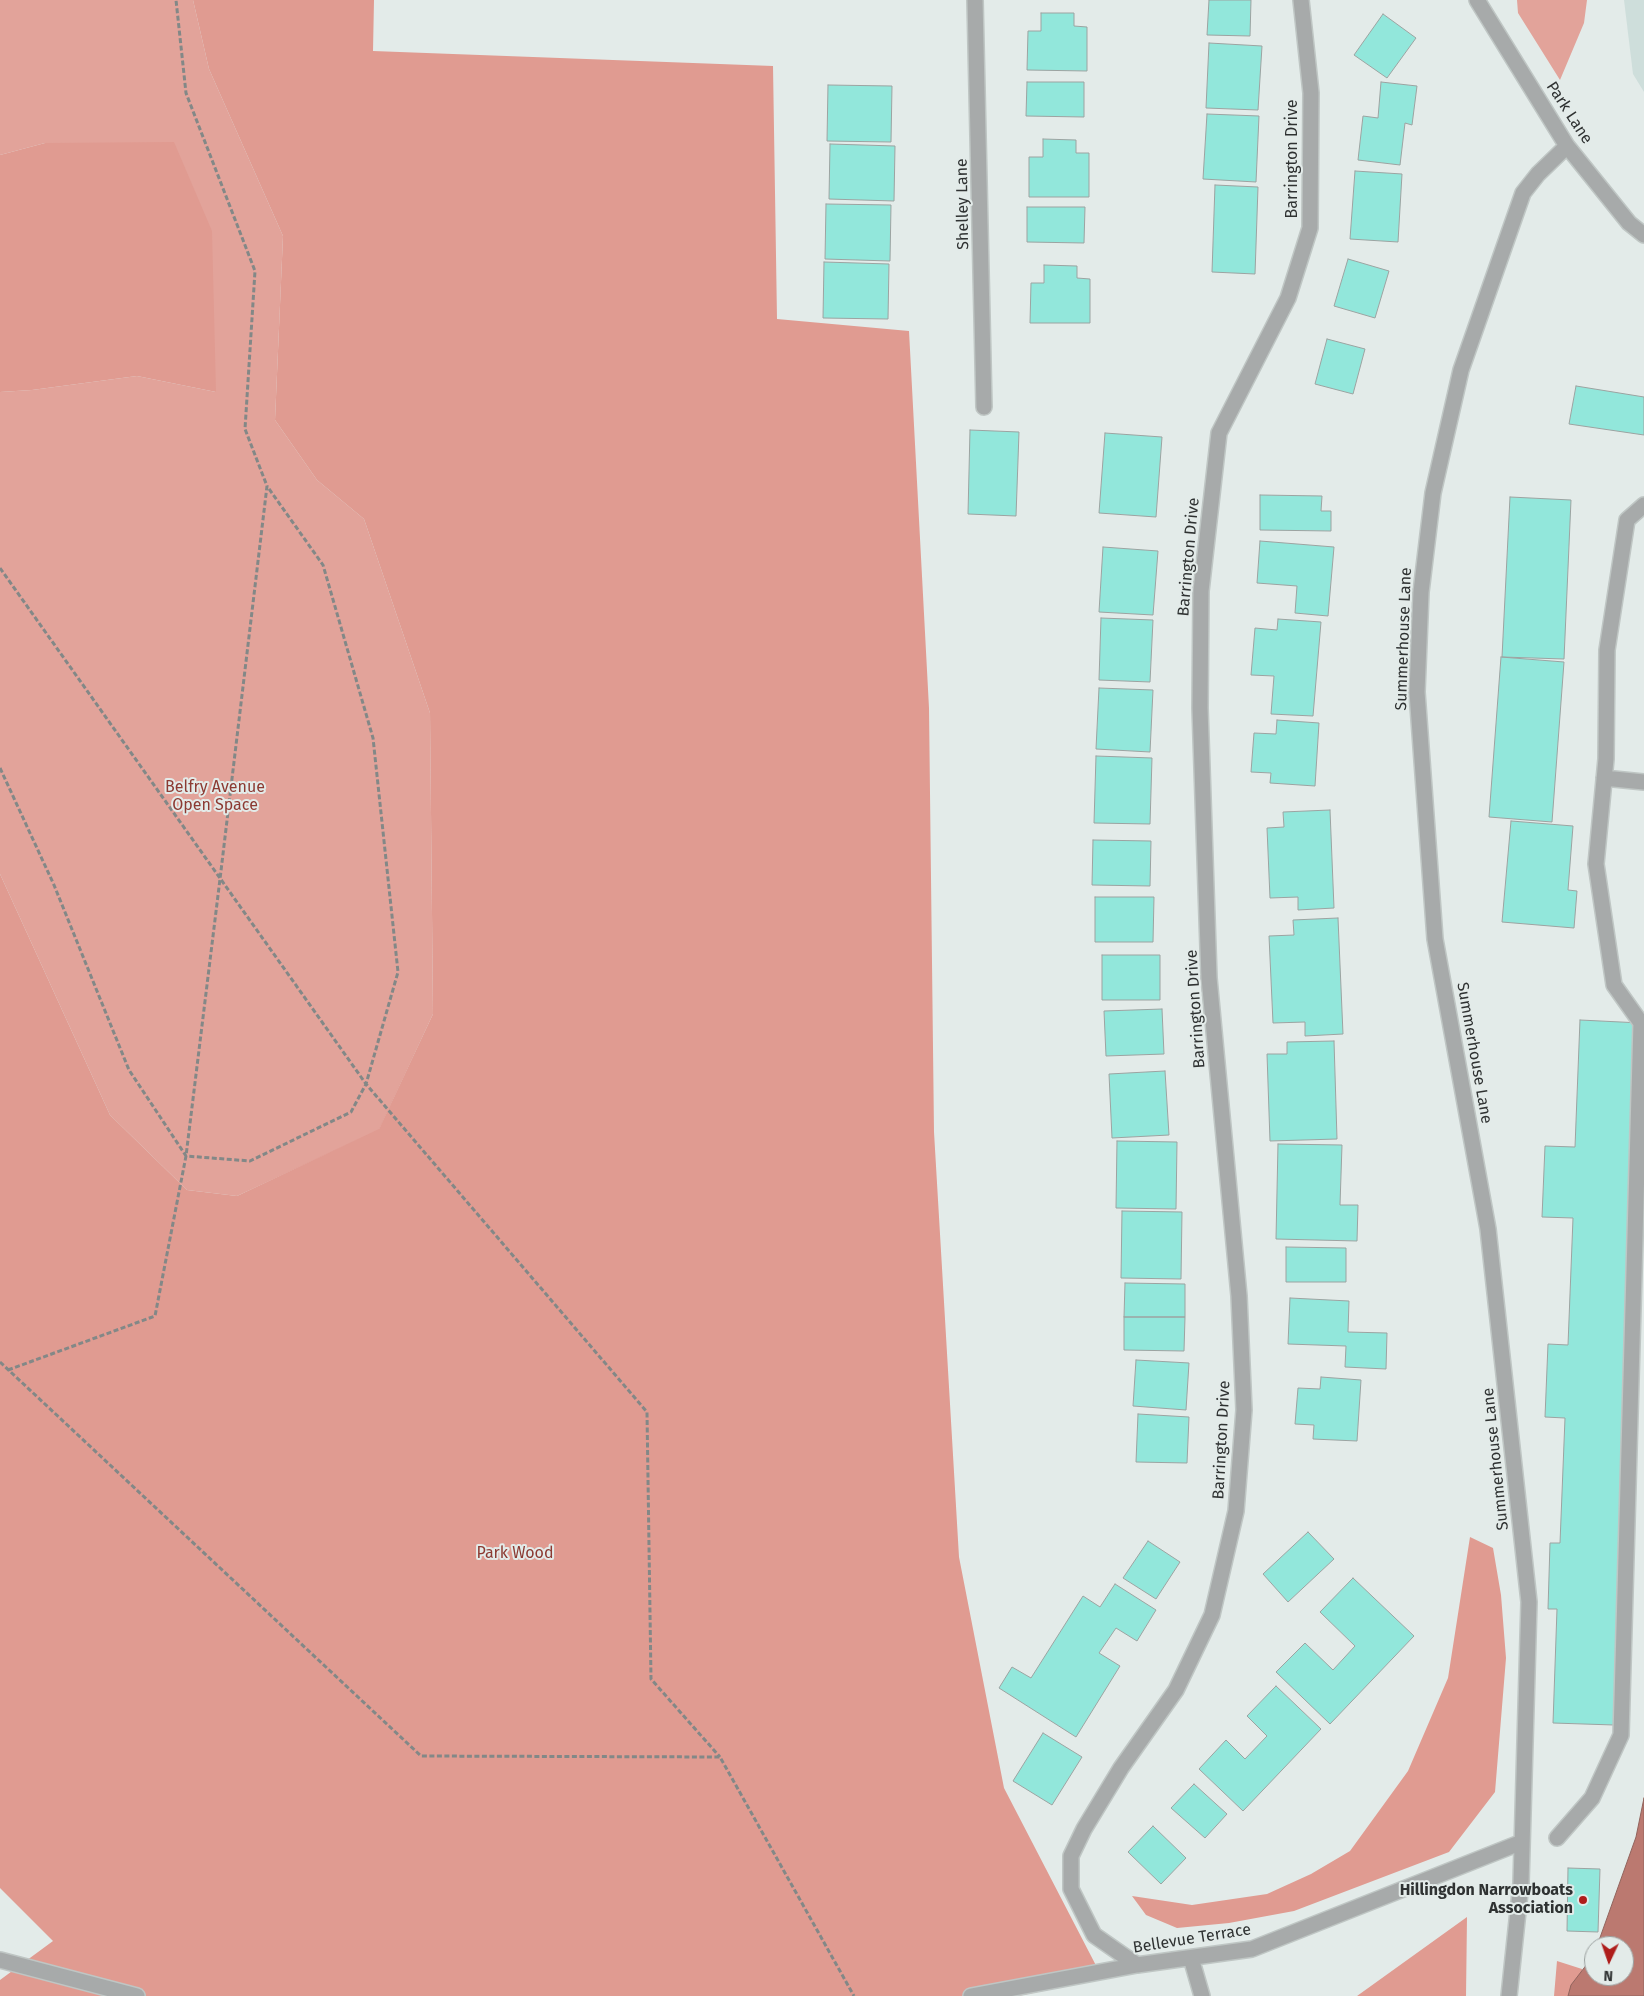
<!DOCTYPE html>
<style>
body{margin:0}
#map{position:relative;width:1644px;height:1996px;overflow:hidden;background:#e3ebe9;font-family:"Fira Sans",sans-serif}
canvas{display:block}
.north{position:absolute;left:1584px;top:1936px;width:50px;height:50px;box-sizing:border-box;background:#e3ebe9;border:1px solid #9ba1a0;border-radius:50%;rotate:183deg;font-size:14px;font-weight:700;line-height:20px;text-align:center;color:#2f3232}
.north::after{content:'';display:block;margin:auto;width:18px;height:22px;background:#ae1d1b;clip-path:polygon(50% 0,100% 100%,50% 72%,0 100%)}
</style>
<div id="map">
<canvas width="1644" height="1996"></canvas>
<div class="north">N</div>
</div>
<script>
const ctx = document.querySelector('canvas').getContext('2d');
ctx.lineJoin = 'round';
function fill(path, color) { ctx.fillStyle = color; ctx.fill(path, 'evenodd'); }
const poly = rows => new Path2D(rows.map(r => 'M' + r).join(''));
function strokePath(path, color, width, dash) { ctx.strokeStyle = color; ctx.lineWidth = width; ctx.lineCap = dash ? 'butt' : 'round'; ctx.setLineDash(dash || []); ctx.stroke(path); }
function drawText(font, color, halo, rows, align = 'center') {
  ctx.font = font + ' "Fira Sans",sans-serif'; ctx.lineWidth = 4; ctx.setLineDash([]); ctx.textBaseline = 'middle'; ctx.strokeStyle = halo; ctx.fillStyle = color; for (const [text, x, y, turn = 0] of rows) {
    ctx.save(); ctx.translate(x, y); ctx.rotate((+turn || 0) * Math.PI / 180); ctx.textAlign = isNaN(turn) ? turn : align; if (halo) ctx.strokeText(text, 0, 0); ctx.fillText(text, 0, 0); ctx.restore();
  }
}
const built = poly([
 [1624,0,1644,0,1644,92,1633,74]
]);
const green = poly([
 [0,0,193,0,209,69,283,236,275,420,317,480,364,519,430,713,433,1014,379,1130,237,1196,187,1190,110,1115,0,874,0,392,32,390,137,376,216,392,45,143,0,155],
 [1517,0,1587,0,1584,23,1560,80,1518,13]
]);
const forest = poly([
 [193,0,374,0,373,51,773,66,777,319,909,331,929,708,934,1132,959,1557,1004,1788,1103,1979,1018,1996,0,1996,0,1980,53,1941,0,1888,0,874,110,1115,187,1190,237,1196,379,1129,433,1014,430,713,364,519,317,480,275,420,283,236,209,69],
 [174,142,212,231,216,392,137,376,32,390,0,392,0,155,45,143],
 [1470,1537,1493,1548,1501,1595,1506,1658,1495,1792,1449,1852,1294,1911,1229,1923,1177,1928,1146,1915,1132,1896,1192,1905,1267,1894,1311,1874,1350,1851,1408,1771,1448,1678],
 [1467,1917,1466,1996,1357,1996],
 [1557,1961,1582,1969,1583,1996,1554,1996]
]);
const water = poly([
 [1644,1798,1644,1996,1568,1996,1571,1985,1594,1955,1594,1976,1624,1976,1624,1946,1597,1946,1636,1837,1644,1798]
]);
const building = poly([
 [1209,0,1251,0,1250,36,1207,35,1209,0],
 [1041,13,1074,13,1074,26,1087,27,1087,71,1027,70,1028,31,1041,31,1041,13],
 [1383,14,1416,38,1387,78,1354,55,1383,14],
 [1209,43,1262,46,1258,110,1206,108,1209,43],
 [1027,82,1084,82,1084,117,1026,116,1027,82],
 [1381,82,1417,86,1412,125,1405,123,1400,165,1358,160,1363,116,1378,118,1381,82],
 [828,85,892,86,891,142,827,141,828,85],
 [1207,114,1259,116,1256,182,1203,179,1207,114],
 [1043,139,1076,140,1076,153,1089,153,1089,197,1029,197,1029,157,1043,157,1043,139],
 [830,144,895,146,894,201,829,199,830,144],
 [1355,171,1402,174,1398,242,1350,239,1355,171],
 [1215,185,1258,187,1255,274,1212,272,1215,185],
 [826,204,891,205,890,261,825,259,826,204],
 [1027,207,1085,207,1084,243,1027,242,1027,207],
 [1348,259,1389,271,1375,318,1334,306,1348,259],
 [824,262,889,264,888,319,823,318,824,262],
 [1044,265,1077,266,1077,278,1090,279,1090,323,1030,323,1031,283,1044,283,1044,265],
 [1327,339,1365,349,1353,394,1315,384,1327,339],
 [1576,386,1644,397,1644,435,1569,424,1576,386],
 [970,430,1019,432,1016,516,968,514,970,430],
 [1105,433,1162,437,1156,517,1099,513,1105,433],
 [1260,495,1322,496,1321,511,1331,511,1331,531,1260,530,1260,495],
 [1510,497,1571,500,1564,659,1502,657,1510,497],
 [1260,541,1334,547,1328,616,1295,613,1297,586,1257,583,1260,541],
 [1103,547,1158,551,1153,615,1099,612,1103,547],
 [1101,618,1153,620,1150,682,1099,680,1101,618],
 [1278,619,1321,622,1313,716,1271,714,1274,676,1251,675,1255,628,1277,630,1278,619],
 [1501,657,1564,662,1552,822,1489,817,1501,657],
 [1099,688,1153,690,1150,752,1096,749,1099,688],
 [1277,720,1319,723,1315,786,1270,783,1271,773,1251,772,1254,733,1276,734,1277,720],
 [1096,756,1152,758,1150,824,1094,823,1096,756],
 [1330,810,1334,908,1298,910,1298,897,1270,898,1267,828,1284,827,1283,812,1330,810],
 [1511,821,1573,826,1568,890,1577,891,1574,928,1502,922,1511,821],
 [1093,840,1151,841,1150,886,1092,885,1093,840],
 [1095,897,1154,897,1153,942,1095,942,1095,897],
 [1338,918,1343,1034,1305,1036,1305,1022,1273,1023,1269,936,1294,935,1293,920,1338,918],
 [1102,955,1160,955,1160,1000,1102,1000,1102,955],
 [1162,1009,1164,1054,1106,1056,1104,1011,1162,1009],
 [1580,1020,1641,1023,1614,1725,1553,1723,1557,1609,1548,1609,1550,1543,1560,1543,1565,1418,1545,1417,1548,1344,1568,1345,1573,1218,1542,1217,1545,1146,1575,1147,1580,1020],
 [1334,1041,1337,1139,1270,1141,1267,1054,1287,1054,1287,1042,1334,1041],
 [1165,1071,1169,1135,1112,1138,1109,1074,1165,1071],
 [1117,1141,1177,1142,1176,1209,1116,1208,1117,1141],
 [1278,1144,1342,1145,1340,1205,1358,1205,1357,1241,1276,1239,1278,1144],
 [1122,1211,1182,1212,1181,1279,1121,1278,1122,1211],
 [1286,1247,1346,1248,1346,1282,1286,1282,1286,1247],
 [1125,1283,1185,1284,1185,1317,1124,1317,1125,1283],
 [1290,1298,1349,1301,1348,1332,1387,1333,1386,1369,1345,1367,1346,1346,1288,1344,1290,1298],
 [1124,1317,1185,1317,1184,1351,1124,1350,1124,1317],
 [1136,1360,1189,1363,1186,1410,1133,1406,1136,1360],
 [1321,1377,1361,1380,1357,1441,1313,1439,1314,1425,1295,1424,1298,1388,1320,1389,1321,1377],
 [1138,1414,1189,1417,1187,1463,1136,1462,1138,1414],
 [1308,1532,1334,1559,1288,1602,1263,1574,1308,1532],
 [1148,1541,1180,1562,1156,1599,1123,1578,1148,1541],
 [1353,1578,1414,1636,1330,1724,1276,1672,1305,1643,1333,1670,1355,1646,1320,1612,1353,1578],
 [1115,1584,1156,1610,1137,1641,1116,1628,1099,1653,1120,1666,1076,1737,999,1688,1012,1667,1031,1678,1083,1596,1100,1607,1115,1584],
 [1276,1686,1321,1729,1243,1811,1199,1769,1226,1740,1245,1759,1267,1736,1247,1716,1276,1686],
 [1043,1733,1082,1757,1052,1805,1013,1781,1043,1733],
 [1194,1784,1227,1814,1205,1838,1171,1808,1194,1784],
 [1153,1826,1186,1858,1161,1884,1128,1852,1153,1826],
 [1568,1868,1600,1869,1598,1932,1567,1931,1568,1868]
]);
const path = poly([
 [0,568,366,1084,647,1412,651,1679,720,1757],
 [0,768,54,885,129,1070,186,1156,250,1161,351,1112,366,1084,398,972,373,738,323,565,267,486],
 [0,1362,421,1756,720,1757,854,1996],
 [8,1370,155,1316,186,1156,220,879,267,486,245,429,255,271,186,93,176,0]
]);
const minor = poly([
 [975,0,984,407],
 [1477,0,1567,146,1629,223,1644,235],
 [1604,778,1644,782],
 [1557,1838,1592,1798,1621,1735,1641,1023,1614,985,1596,864,1606,759,1607,650,1627,520,1644,505],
 [1191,1958,1202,1996],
 [0,1960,137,1996],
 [1137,1965,1094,1935,1071,1889,1071,1856,1084,1829,1121,1768,1176,1690,1212,1615,1236,1511,1244,1410,1239,1296,1209,978,1200,708,1201,591,1219,433,1288,298,1310,228,1311,93,1301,0],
 [971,1996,1137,1965,1252,1949,1522,1842],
 [1509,1996,1521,1883,1529,1602,1488,1229,1435,939,1417,692,1421,592,1433,493,1461,370,1523,193,1538,174,1567,146]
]);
const markers = [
 [1583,1900,5,"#ae1d1b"]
];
const streetNames = [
 ["Park Lane",1569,113,57],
 ["Barrington Drive",1293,159,-90],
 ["Shelley Lane",963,204,-91],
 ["Barrington Drive",1189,557,-85],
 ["Summerhouse Lane",1404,639,-88],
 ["Barrington Drive",1196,1009,-94],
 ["Summerhouse Lane",1474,1053,80],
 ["Barrington Drive",1222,1440,-87],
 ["Summerhouse Lane",1496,1459,-96],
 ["Bellevue Terrace",1192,1939,-9]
];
const parkNames = [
 ["Belfry Avenue",215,788],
 ["Open Space",215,806],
 ["Park Wood",515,1554]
];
const poiNames = [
 ["Hillingdon Narrowboats",1573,1891],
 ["Association",1573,1909]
];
fill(built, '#cededb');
fill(green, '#e2a39a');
fill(forest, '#e09b91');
fill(water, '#bb7970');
strokePath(water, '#91645d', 1);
fill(building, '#92e7db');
strokePath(building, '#9ca3a1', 1);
strokePath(minor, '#bfc6c4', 18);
strokePath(path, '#838887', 3, [5, 2.5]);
strokePath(minor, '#a7aaaa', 15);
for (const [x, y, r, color] of markers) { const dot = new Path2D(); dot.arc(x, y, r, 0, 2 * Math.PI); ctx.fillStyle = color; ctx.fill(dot); strokePath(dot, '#e3ebe9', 2); }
drawText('16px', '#2f3232', '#e3ebe9', streetNames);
drawText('16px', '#8c3a32', '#e3ebe9', parkNames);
drawText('bold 16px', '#2f3232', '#e3ebe9', poiNames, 'right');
</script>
